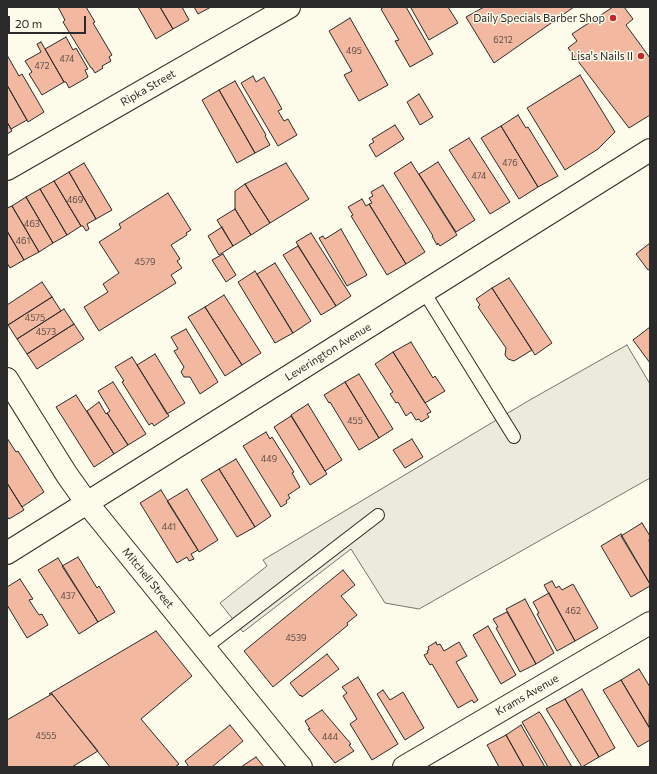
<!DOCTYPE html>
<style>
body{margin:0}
#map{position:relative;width:657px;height:774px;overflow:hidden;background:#fdfbea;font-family:Commissioner,sans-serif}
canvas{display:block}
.frame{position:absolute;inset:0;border:8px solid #2b2b2b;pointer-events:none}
.scale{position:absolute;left:8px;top:16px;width:78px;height:18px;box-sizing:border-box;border:2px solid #2b2b2b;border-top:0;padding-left:5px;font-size:12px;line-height:14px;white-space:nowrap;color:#2b2b2b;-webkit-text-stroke:3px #fdfbea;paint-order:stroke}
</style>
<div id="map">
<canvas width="657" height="774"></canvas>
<div class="frame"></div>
<div class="scale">20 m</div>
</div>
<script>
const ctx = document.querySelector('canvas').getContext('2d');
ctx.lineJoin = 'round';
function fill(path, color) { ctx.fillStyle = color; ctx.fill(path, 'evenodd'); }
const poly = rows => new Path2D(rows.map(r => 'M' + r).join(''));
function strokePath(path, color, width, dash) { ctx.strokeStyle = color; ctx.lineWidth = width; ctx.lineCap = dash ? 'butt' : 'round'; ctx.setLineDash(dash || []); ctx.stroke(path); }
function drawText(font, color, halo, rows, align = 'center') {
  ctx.font = font + ' Commissioner,sans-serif'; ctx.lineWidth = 3; ctx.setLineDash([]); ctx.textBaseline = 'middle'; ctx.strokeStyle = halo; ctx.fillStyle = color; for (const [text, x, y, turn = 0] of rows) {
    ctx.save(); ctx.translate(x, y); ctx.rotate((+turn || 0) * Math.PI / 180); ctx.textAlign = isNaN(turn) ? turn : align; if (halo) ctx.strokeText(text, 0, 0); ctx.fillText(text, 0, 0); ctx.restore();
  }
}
const parking = poly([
 [627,345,650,384,650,478,419,609,385,603,351,549,243,632,220,603,267,566,263,560,528,401,627,345]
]);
const building = poly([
 [58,7,86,7,95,22,93,23,112,55,109,57,111,61,102,66,103,68,95,73,92,68,91,68,63,22,65,20,58,7],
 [138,7,160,7,173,29,156,39,138,7],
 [160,7,182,7,189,20,173,29,160,7],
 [194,7,211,7,198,14,194,7],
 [384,7,406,7,433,54,410,67,395,41,399,40,381,9,384,7],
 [413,7,448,7,458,23,429,40,411,8,413,7],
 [484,7,574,7,494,63,466,17,484,7],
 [613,7,624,7,633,19,626,25,650,58,650,115,629,128,568,48,577,41,572,34,613,7],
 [350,18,388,85,359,101,344,75,352,71,329,31,350,18],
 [66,37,73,50,76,48,88,69,85,70,88,77,69,88,66,82,64,82,45,49,66,37],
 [41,42,64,82,42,95,29,74,32,72,25,61,41,52,37,44,41,42],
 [7,55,19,76,22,74,44,112,28,122,7,85,7,55],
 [580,75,615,132,598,149,565,170,527,108,580,75],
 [253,76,256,82,264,77,282,109,278,111,284,121,288,119,297,135,278,146,241,83,253,76],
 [235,81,266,135,265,136,270,145,255,153,219,90,235,81],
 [7,85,27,120,11,129,7,122,7,85],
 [219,90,255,153,237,163,202,100,219,90],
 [419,94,433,117,420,125,407,102,419,94],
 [518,115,526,128,528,127,558,176,538,187,501,126,518,115],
 [7,122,12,131,7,134,7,122],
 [395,125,404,139,376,157,369,145,374,142,372,139,395,125],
 [501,126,538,187,519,199,481,138,501,126],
 [469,138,510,202,490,214,449,150,469,138],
 [411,162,457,235,440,246,438,243,437,245,432,236,433,236,394,173,411,162],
 [438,162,475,220,456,232,419,174,438,162],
 [84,163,112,210,96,219,69,172,84,163],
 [286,163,309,199,270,223,245,184,286,163],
 [69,172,96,219,87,224,89,229,86,231,83,226,81,226,54,181,69,172],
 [54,181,81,226,67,235,40,189,54,181],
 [245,184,270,223,251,235,235,209,235,191,245,184],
 [383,185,425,252,406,264,369,204,372,203,369,198,373,196,371,192,383,185],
 [40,189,67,235,53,243,26,197,40,189],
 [168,193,191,230,186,233,187,235,171,245,180,259,177,261,182,268,171,275,176,283,99,331,84,307,108,292,103,284,119,273,99,242,121,228,119,224,168,193],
 [26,197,53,243,39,252,12,206,26,197],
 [362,199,366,206,369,204,406,264,387,275,351,216,353,215,348,207,362,199],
 [12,206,39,252,24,260,7,231,7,208,12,206],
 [235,209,251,235,233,246,217,220,235,209],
 [222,227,233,246,219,255,208,236,222,227],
 [341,229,367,275,347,286,319,238,323,236,325,239,341,229],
 [7,231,24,260,10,268,7,263,7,231],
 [311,233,351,296,336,306,296,242,311,233],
 [650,243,650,269,648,270,636,254,650,243],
 [298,246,336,306,321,315,283,255,298,246],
 [223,254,236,275,226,282,212,260,223,254],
 [275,263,311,321,293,333,257,274,275,263],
 [255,271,293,333,275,343,238,282,255,271],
 [509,278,552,343,535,355,492,288,509,278],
 [42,282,52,297,8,325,7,323,7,305,42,282],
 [492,288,532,350,514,361,508,359,505,355,506,348,478,307,480,305,476,299,492,288],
 [224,295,261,353,242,365,205,307,224,295],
 [52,297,61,311,17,339,8,325,52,297],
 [205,307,242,365,225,376,188,317,205,307],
 [64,309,74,324,27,354,17,339,64,309],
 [74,324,84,339,37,369,27,354,74,324],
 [650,327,650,363,633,340,650,327],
 [186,329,218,382,200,394,190,377,184,377,181,372,184,367,174,351,178,349,171,337,186,329],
 [411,342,433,378,435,376,445,391,425,403,393,352,411,342],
 [393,352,431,412,427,414,429,417,421,422,419,419,416,420,411,412,406,416,398,402,396,403,390,394,393,392,375,364,393,352],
 [155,354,185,403,167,414,137,365,155,354],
 [132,357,169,416,154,426,152,423,149,425,122,382,124,381,115,367,132,357],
 [359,374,393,429,379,438,345,382,359,374],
 [113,382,146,434,128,445,107,413,110,411,98,391,113,382],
 [345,382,379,438,359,450,330,402,329,403,324,395,345,382],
 [76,395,114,454,94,467,56,407,76,395],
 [99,402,106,414,107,413,128,445,114,454,87,411,99,402],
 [308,404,342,460,325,471,291,415,308,404],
 [291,416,327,474,310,485,274,427,291,416],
 [266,432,270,439,272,437,294,472,292,473,300,487,288,495,290,498,286,501,287,503,281,507,243,446,266,432],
 [7,438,16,452,18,451,44,492,22,507,7,483,7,438],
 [412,439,423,457,405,468,393,450,412,439],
 [236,459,271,516,255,527,219,469,236,459],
 [219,469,255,527,237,537,201,480,219,469],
 [7,483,24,510,9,519,7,516,7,483],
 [187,489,218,540,199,552,167,501,187,489],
 [161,490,198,550,191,554,194,559,189,561,187,557,177,563,140,503,161,490],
 [642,523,650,536,649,541,650,543,650,584,621,536,642,523],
 [621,534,650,584,650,586,631,597,601,546,621,534],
 [78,557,97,588,99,586,115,612,98,622,62,566,78,557],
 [58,558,98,622,79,634,38,570,58,558],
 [343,570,355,585,341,596,357,615,347,623,348,625,273,687,244,651,343,570],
 [20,579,33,599,29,600,39,615,42,614,48,625,27,638,7,605,7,587,20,579],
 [552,581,556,588,559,586,562,590,573,584,598,628,575,641,544,585,552,581],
 [549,593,575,641,557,651,537,614,539,613,533,602,549,593],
 [525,599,554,653,536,664,506,609,525,599],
 [507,612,536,664,520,672,496,628,498,627,493,619,507,612],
 [488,626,516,675,501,684,473,635,488,626],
 [156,631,192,676,141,719,179,764,175,767,110,767,52,694,49,694,156,631],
 [436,642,437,645,440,644,444,651,459,642,467,656,456,662,478,700,474,703,472,700,458,708,432,664,430,665,424,655,428,653,427,651,429,650,428,647,436,642],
 [327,654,339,669,302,697,301,695,300,696,290,683,327,654],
 [639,669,650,687,649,727,621,680,639,669],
 [358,677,398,744,372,760,350,724,357,719,343,696,347,693,342,687,358,677],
 [621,680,650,729,650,740,638,747,603,690,621,680],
 [582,689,615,748,599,757,565,699,582,689],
 [383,690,390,700,403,692,424,728,405,740,377,694,383,690],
 [52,694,98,751,72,767,7,767,7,720,52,694],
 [565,699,599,757,582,767,546,709,565,699],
 [322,710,351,744,349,745,354,751,335,763,308,729,310,729,305,721,322,710],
 [539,712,541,714,572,767,548,767,522,722,539,712],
 [230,725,243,741,212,767,189,767,185,761,230,725],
 [521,725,545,767,524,767,506,735,521,725],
 [506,735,524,767,499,767,487,745,506,735],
 [256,757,264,767,241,767,256,757]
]);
const lane = poly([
 [424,292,514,437],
 [205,648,378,515]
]);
const street = poly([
 [7,169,289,7],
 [7,379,67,475,87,503,301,767],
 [404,767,650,623]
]);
const secondary = poly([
 [7,553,650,150]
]);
const markers = [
 [613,18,4,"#c62828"],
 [641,56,4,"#c62828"]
];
const numberNames = [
 ["6212",503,40],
 ["495",354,51],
 ["474",67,59],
 ["472",42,66],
 ["476",510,163],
 ["474",479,176],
 ["469",75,200],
 ["463",32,224],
 ["461",23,241],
 ["4579",145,262],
 ["4575",35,318],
 ["4573",46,332],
 ["455",355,421],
 ["449",269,459],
 ["441",169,527],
 ["437",68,596],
 ["462",573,611],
 ["4539",296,638],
 ["4555",46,736],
 ["444",330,737]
];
const poiNames = [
 ["Daily Specials Barber Shop",605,18],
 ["Lisa's Nails II",633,56]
];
const streetNames = [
 ["Ripka Street",148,88,-30],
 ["Leverington Avenue",328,352,-32],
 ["Mitchell Street",148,578,51],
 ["Krams Avenue",527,695,-30]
];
fill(parking, '#eceadb');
strokePath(parking, '#74746e', 1);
fill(building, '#f2b8a0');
strokePath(building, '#2b2b2b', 1);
strokePath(lane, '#2b2b2b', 14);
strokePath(street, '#2b2b2b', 24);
strokePath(secondary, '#2b2b2b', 24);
strokePath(lane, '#fdfbea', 12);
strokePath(street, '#fdfbea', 22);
strokePath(secondary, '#fdfbea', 22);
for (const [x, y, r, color] of markers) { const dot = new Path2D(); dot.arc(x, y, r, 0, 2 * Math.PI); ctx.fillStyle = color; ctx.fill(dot); strokePath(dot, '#fdfbea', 1.5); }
drawText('9px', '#5d4e48', null, numberNames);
drawText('11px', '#2b2b2b', '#fdfbea', poiNames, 'right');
drawText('11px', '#2b2b2b', '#fdfbea', streetNames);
</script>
